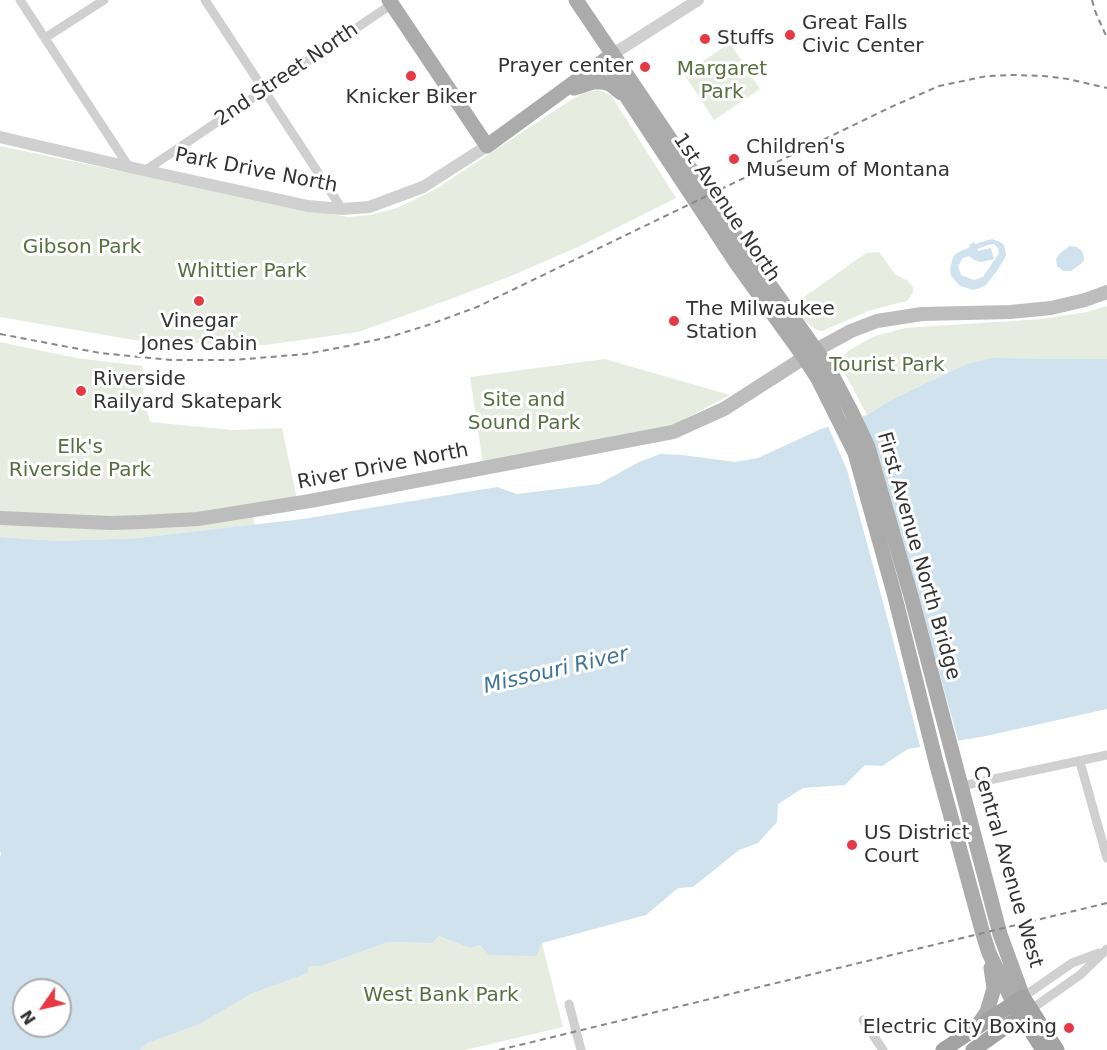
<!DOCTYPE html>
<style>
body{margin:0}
#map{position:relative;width:1107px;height:1050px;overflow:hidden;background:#fff;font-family:"DejaVu Sans",sans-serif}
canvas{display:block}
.north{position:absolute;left:12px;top:978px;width:60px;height:60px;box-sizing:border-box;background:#fff;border:2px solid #adadad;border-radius:50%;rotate:236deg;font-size:16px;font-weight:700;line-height:24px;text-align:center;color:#333}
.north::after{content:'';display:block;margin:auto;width:21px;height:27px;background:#e63946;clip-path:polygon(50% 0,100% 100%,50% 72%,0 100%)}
</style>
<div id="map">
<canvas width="1107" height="1050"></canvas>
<div class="north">N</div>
</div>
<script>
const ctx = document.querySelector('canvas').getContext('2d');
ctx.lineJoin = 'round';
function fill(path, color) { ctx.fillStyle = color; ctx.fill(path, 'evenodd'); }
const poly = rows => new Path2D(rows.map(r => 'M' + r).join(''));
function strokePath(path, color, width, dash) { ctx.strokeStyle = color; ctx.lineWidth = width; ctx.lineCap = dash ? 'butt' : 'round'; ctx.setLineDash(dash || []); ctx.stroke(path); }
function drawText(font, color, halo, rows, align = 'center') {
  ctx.font = font + ' "DejaVu Sans",sans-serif'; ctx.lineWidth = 6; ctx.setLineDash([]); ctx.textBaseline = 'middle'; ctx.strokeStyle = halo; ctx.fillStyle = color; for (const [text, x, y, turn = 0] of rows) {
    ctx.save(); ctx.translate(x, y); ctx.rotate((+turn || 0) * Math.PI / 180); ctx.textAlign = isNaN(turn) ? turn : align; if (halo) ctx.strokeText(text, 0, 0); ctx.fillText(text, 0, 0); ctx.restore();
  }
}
const green = poly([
 [730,43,760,89,714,120,684,74],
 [598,90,611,95,676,198,578,247,511,276,448,300,358,332,266,345,146,342,0,317,0,146,290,207,348,217,370,215,397,208,436,189,571,100,583,93],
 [879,252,895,274,908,281,913,287,913,293,907,301,871,310,822,331,817,330,805,321,793,305,866,253],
 [1107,306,1107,359,991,358,966,364,889,401,867,415,840,364,843,356,850,350,862,343,875,336,905,328,1042,319,1087,312],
 [0,342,76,358,143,366,142,375,144,402,150,422,233,430,282,428,297,499,251,506,255,525,138,538,59,541,0,537],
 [605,359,730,395,671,426,483,464,470,377],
 [439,936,470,948,480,945,542,943,563,1027,465,1050,140,1050,148,1043,200,1024,251,994,308,973,309,966,322,966,388,942,431,943]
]);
const water = poly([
 [992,239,1000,242,1004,245,1006,254,1005,258,996,272,986,285,980,288,973,290,960,286,951,276,950,269,953,257,957,253,970,247,969,245,974,242,975,244],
 [994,244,998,248,999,253,983,277,974,280,961,275,958,266,963,258,969,256,974,260,981,262,994,259,991,248,978,251,977,249,988,245],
 [1070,246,1077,247,1082,251,1084,257,1084,260,1082,263,1071,271,1063,271,1057,266,1056,259,1060,253],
 [991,358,1107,359,1107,709,986,736,908,749,882,766,865,765,845,785,803,788,778,804,777,822,758,843,739,850,693,887,678,888,646,915,542,943,536,956,489,955,480,945,470,948,439,936,432,943,388,942,322,966,309,966,308,973,251,994,200,1024,148,1043,140,1050,0,1050,0,857,1,854,0,851,0,537,59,541,138,538,303,519,497,487,517,494,599,484,639,462,660,454,682,455,735,462,758,458,821,429,867,415,889,401,966,364],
 [24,990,60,990,60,1026,24,1026]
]);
const pier = poly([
 [861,414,878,455,959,743,921,750,887,617,847,470,827,424]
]);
const minor = poly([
 [20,0,129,167],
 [205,0,342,209],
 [45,38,104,0],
 [146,170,392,4],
 [1080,762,1107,858],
 [961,786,1107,755],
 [1023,997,1072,963,1099,953],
 [569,1004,581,1050],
 [1030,1010,1080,975,1107,949],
 [863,1020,883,1050]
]);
const tertiary = poly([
 [613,54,698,0],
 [0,137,129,167,308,206,342,209,369,207,423,187,487,146]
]);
const secondary = poly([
 [0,518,110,523,142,522,198,519,310,501,673,432,724,409,816,350,851,331,877,321,922,314,1010,312,1051,308,1085,300,1107,292]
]);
const primary = poly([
 [389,0,487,146,613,54],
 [576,0,750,257,816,350,830,371,851,411,868,447,911,596,1000,934,1023,997],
 [613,57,615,79,737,264,804,357,818,379,855,453,894,593,936,762,983,934,989,953,1014,1004],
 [574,88,593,82,602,82,610,84,621,93],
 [976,1028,987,1012,994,988,991,968]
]);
const trunk = poly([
 [1017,1009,1043,1050],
 [943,1050,1023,997,1057,1050],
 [973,1050,1030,1010]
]);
const rail = poly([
 [1092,0,1095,11,1107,38],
 [0,334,100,353,171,360,233,360,270,357,306,354,353,345,393,336,431,324,477,307,891,107,939,86,987,76,1014,75,1044,76,1068,79,1107,88],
 [499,1050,1107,903]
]);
const markers = [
 [790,35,6,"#e63946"],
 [705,39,6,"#e63946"],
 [645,67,6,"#e63946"],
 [411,76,6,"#e63946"],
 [734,159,6,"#e63946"],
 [199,301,6,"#e63946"],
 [674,321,6,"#e63946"],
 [81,391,6,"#e63946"],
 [852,845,6,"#e63946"],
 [1069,1028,6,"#e63946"]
];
const poiNames = [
 ["Great Falls",802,24],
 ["Civic Center",802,47],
 ["Stuffs",717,39],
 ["Prayer center",633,67,"right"],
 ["Knicker Biker",411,98,"center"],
 ["Children's",746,148],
 ["Museum of Montana",746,171],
 ["The Milwaukee",686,310],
 ["Station",686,333],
 ["Vinegar",199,322,"center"],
 ["Jones Cabin",199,345,"center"],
 ["Riverside",93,380],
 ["Railyard Skatepark",93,403],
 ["US District",864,834],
 ["Court",864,857],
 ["Electric City Boxing",1057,1028,"right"]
];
const parkNames = [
 ["Margaret",722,70],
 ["Park",722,93],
 ["Gibson Park",82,248],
 ["Whittier Park",242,272],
 ["Tourist Park",887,366],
 ["Site and",524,401],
 ["Sound Park",524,424],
 ["Elk's",80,448],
 ["Riverside Park",80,471],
 ["West Bank Park",441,996]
];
const streetNames = [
 ["2nd Street North",287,75,-34],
 ["Park Drive North",256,171,11],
 ["1st Avenue North",726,208,56],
 ["River Drive North",383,467,-11],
 ["First Avenue North Bridge",918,556,74],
 ["Central Avenue West",1007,867,74]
];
const waterNames = [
 ["Missouri River",556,671,-13]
];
fill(green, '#e6ecdf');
fill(water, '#cfe2ee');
fill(pier, '#fff');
strokePath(minor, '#d0d0d0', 9);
strokePath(tertiary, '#d0d0d0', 12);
strokePath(secondary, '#bdbdbd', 14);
strokePath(primary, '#ababab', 15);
strokePath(trunk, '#a2a2a2', 15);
strokePath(rail, '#888', 2, [6, 4.5]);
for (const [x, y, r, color] of markers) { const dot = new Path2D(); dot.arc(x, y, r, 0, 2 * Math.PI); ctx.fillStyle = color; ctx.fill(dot); strokePath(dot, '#fff', 2); }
drawText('20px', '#333', '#fff', poiNames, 'left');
drawText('20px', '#56703f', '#fff', parkNames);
drawText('20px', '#333', '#fff', streetNames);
drawText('italic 21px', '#3f7597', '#fff', waterNames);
</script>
